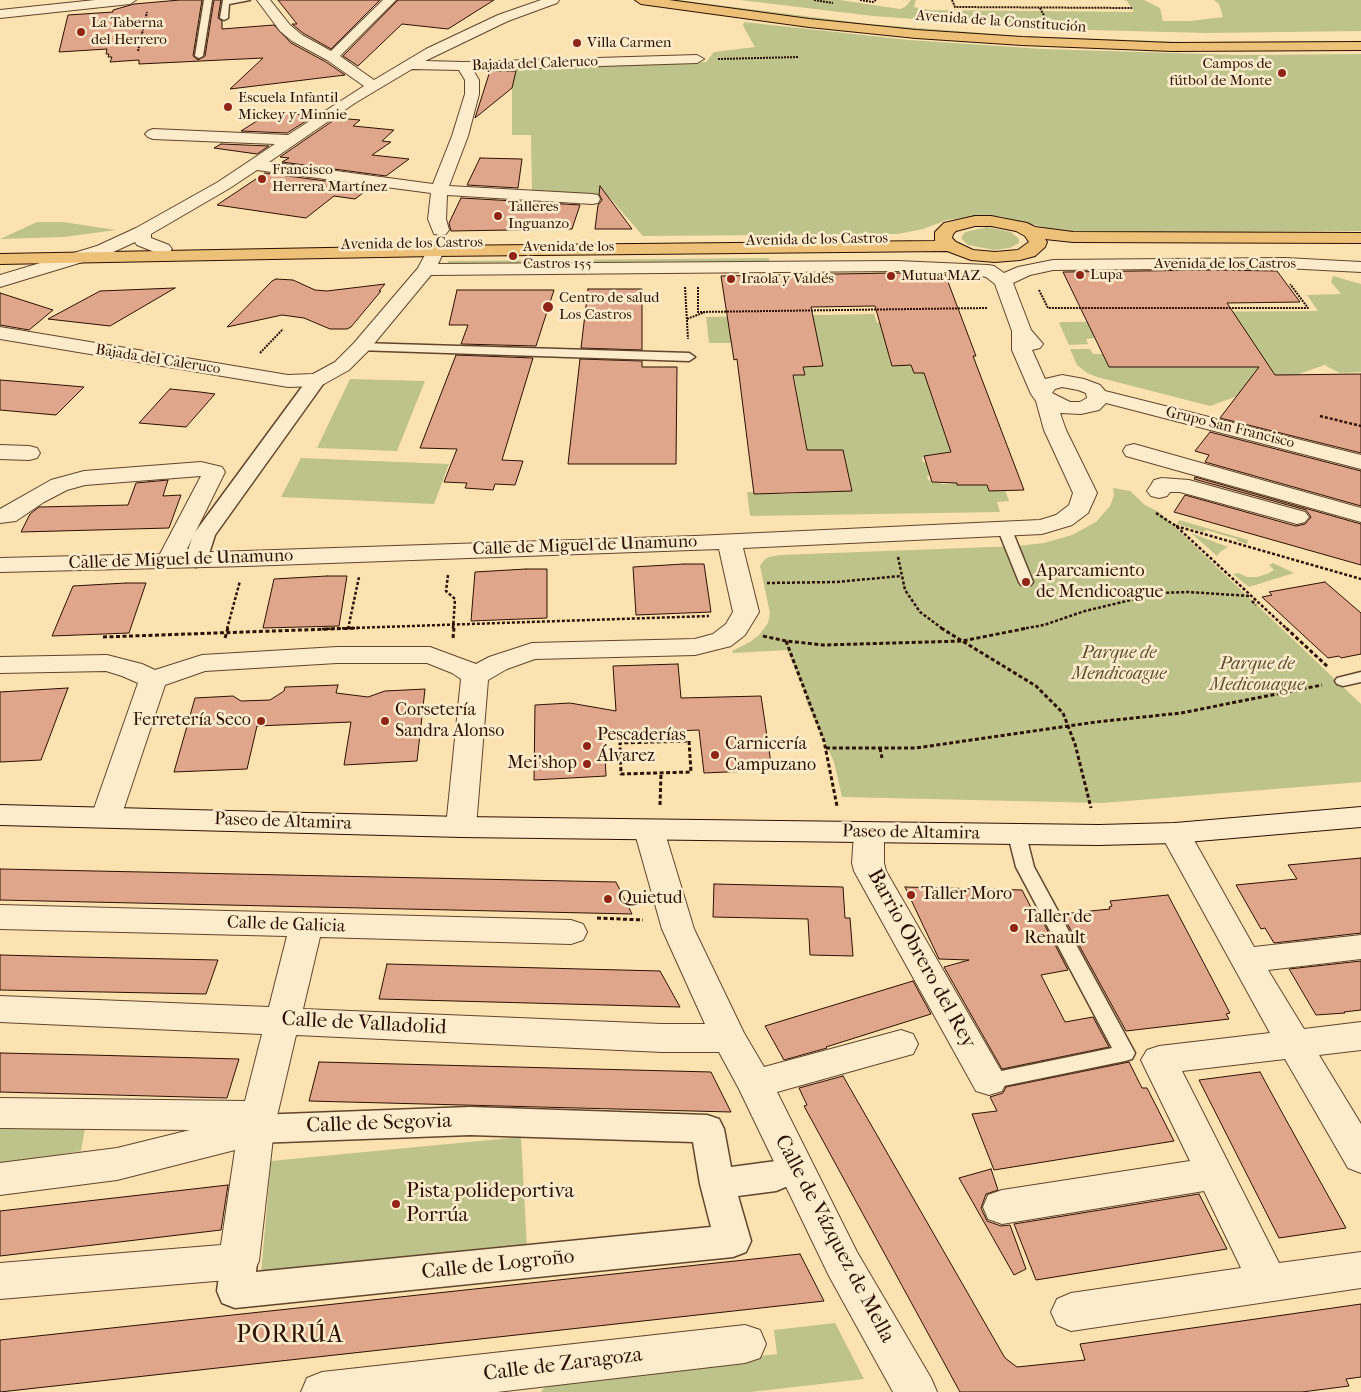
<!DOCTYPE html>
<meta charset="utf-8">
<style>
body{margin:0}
canvas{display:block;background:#fce2b1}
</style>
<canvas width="1361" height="1392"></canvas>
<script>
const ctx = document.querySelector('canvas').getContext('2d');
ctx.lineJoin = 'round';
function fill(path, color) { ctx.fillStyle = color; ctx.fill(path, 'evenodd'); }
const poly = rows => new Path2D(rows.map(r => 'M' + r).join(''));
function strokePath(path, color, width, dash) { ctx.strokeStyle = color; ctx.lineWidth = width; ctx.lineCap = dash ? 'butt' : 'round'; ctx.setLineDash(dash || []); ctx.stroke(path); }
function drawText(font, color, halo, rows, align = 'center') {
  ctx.font = font + ' "IM FELL French Canon",serif'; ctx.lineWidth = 5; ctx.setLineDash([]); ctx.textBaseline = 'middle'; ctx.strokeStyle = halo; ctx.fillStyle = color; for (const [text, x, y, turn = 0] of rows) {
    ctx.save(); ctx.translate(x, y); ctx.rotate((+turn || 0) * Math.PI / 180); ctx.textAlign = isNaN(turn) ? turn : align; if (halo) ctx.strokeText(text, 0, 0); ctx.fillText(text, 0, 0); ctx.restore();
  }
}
const green = poly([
 [660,0,677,0,869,24,1018,36,1185,42,1361,41,1361,43,1226,45,969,35,836,23],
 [740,0,840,0,900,9,905,7,911,0,916,0,914,7,929,10,1134,12,1127,1,1123,0,1144,0,1160,8,1163,21,1190,21,1223,17,1219,4,1214,0,1361,0,1361,31,1207,33,1050,29,873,16],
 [744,22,909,40,1043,49,1238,55,1361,54,1361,231,1076,233,1055,230,999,216,976,216,947,220,923,229,898,234,643,236,609,197,532,194,531,135,512,135,512,67,706,62,714,52,755,47,743,26],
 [37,222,63,222,116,230,64,237,0,239],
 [987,227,1011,232,1019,239,1019,243,1010,248,994,250,968,245,961,238,965,232],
 [769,258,769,261,448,263,448,261],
 [1333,276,1361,284,1361,372,1340,373,1326,366,1327,364,1210,406,1097,377,1087,373,1077,365,1070,349,1090,349,1093,354,1103,354,1109,367,1092,331,1095,338,1086,339,1088,344,1069,345,1059,323,1062,322,1165,321,1161,312,1318,311,1307,295,1341,294,1331,282],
 [874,314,877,323,961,322,885,341,886,347,893,347,892,358,889,358,892,365,911,365,914,373,925,373,946,439,959,439,976,452,947,452,947,454,924,456,922,458,923,462,930,464,933,474,927,476,928,480,943,484,957,483,957,485,987,485,1005,490,1009,501,997,502,1000,512,750,516,747,492,754,492,754,494,789,494,852,490,843,450,782,450,793,441,806,441,801,415,788,415,786,400,798,400,794,375,805,375,803,367,823,366,821,359,735,343,709,343,706,317],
 [350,379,425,381,397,451,317,448],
 [301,458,449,464,434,504,281,497],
 [1113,488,1130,491,1145,505,1159,512,1361,704,1361,782,1102,803,842,797,834,762,806,701,808,700,787,650,733,653,732,651,750,642,759,635,768,623,770,613,760,566,764,560,769,557,780,555,1017,546,1044,543,1072,535,1096,522,1110,506,1114,495],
 [1179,520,1248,540,1247,544,1237,541,1237,539,1206,530,1204,532,1177,524],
 [1191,533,1228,547,1221,551,1217,556],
 [1273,563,1294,573,1249,587,1233,574,1238,573,1247,577,1257,577,1267,574,1274,570,1269,565],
 [0,1126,85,1128,81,1151,0,1165],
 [521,1137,527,1247,261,1274,271,1161],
 [835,1323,864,1379,751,1392,541,1392,550,1379,777,1354,774,1330]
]);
const building = poly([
 [180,0,202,0,193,56,198,60,205,56,214,0,221,0,218,18,222,21,222,29,274,25,291,43,326,62,345,75,230,89,263,58,139,64,139,60,110,62,112,57,108,57,109,54,106,54,107,49,59,52,68,15,113,12,113,10,134,4,180,0],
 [278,0,380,0,331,49,303,33,292,24,297,24,278,0],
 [398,0,494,0,448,29,402,24,358,66,343,56,398,0],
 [490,71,516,71,512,88,475,118,490,71],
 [271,112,314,116,287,133,241,131,271,112],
 [337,118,360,120,353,126,394,130,382,141,391,142,372,155,409,159,386,176,282,162,289,158,280,157,337,118],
 [221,144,269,146,257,154,214,148,221,144],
 [480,158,522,159,518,188,467,185,480,158],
 [265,173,371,187,355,199,334,196,306,218,217,205,265,173],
 [600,186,632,229,595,229,598,205,602,200,599,194,600,186],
 [461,198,515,201,580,205,572,229,451,231,449,223,461,198],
 [1215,270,1277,271,1300,302,1227,303,1275,375,1361,374,1361,453,1220,418,1259,367,1109,367,1063,272,1215,270],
 [894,273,945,274,976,356,973,356,1024,490,989,491,987,485,957,485,957,483,932,482,924,456,951,452,924,373,914,373,911,365,892,366,875,306,811,307,823,366,803,367,805,375,793,375,807,450,843,450,852,491,754,494,737,359,734,360,721,276,894,273],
 [276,279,293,280,315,290,327,291,385,284,379,291,381,291,351,327,347,329,330,329,304,318,282,315,227,327,272,281,276,279],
 [175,288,110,326,48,319,100,291,175,288],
 [588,289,642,289,642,350,581,348,588,289],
 [457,290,554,290,536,346,461,344,468,325,449,325,457,290],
 [0,293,53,310,29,330,0,325,0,293],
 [456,355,533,358,502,460,523,461,515,485,495,484,493,490,465,488,467,483,444,482,457,449,420,448,456,355],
 [580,359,642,361,642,367,677,367,676,464,568,464,580,359],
 [0,380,49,384,84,387,56,415,0,410,0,380],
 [170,389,200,392,215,394,186,427,139,423,170,389],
 [1210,432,1361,471,1361,506,1205,462,1209,455,1195,451,1210,432],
 [1195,477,1361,524,1361,565,1174,512,1185,495,1296,526,1305,524,1311,517,1306,510,1194,479,1195,477],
 [168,480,163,496,181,495,169,528,21,532,30,514,39,507,128,505,136,483,168,480],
 [684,564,704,564,711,612,636,615,633,567,684,564],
 [526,569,547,569,547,618,471,621,475,572,526,569],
 [327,576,347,576,339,626,263,628,274,579,327,576],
 [1325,582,1361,613,1361,654,1341,658,1339,656,1328,658,1262,597,1272,595,1269,592,1325,582],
 [126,583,146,583,129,633,52,636,73,586,126,583],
 [678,664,681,698,761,696,772,770,704,773,699,730,604,734,606,776,534,780,535,705,570,703,616,711,613,666,678,664],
 [338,685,336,693,368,697,385,691,425,689,417,761,344,765,351,722,257,726,247,769,174,772,195,698,233,696,241,701,270,700,284,691,285,687,338,685],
 [68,688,41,760,0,762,0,692,68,688],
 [1361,858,1361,933,1274,943,1265,928,1261,929,1236,885,1297,879,1288,865,1361,858],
 [0,869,616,882,632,914,0,900,0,869],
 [714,884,843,887,845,918,850,918,853,956,810,955,808,919,713,917,714,884],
 [905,887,1022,890,1036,917,1040,916,1068,970,1041,975,1065,1022,1093,1017,1109,1047,1002,1069,944,967,969,960,939,959,905,887],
 [1168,895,1230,1013,1226,1014,1229,1019,1126,1031,1062,914,1110,909,1109,907,1112,906,1110,901,1168,895],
 [0,955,78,957,218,960,206,994,0,990,0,955],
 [1361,961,1361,1010,1344,1012,1345,1013,1316,1015,1289,969,1361,961],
 [387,964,660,971,680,1007,379,999,387,964],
 [913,981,931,1014,826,1047,827,1048,784,1060,765,1026,913,981],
 [0,1053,90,1055,239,1059,227,1098,0,1092,0,1053],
 [319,1062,711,1072,731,1112,309,1101,319,1062],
 [1129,1062,1142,1088,1147,1088,1174,1141,994,1170,972,1114,997,1111,990,1097,1003,1093,1006,1087,1129,1062],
 [1260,1072,1285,1118,1346,1228,1279,1238,1199,1080,1260,1072],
 [843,1076,1005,1358,1017,1367,1085,1360,1080,1344,1361,1304,1361,1377,1346,1379,1349,1386,1302,1392,960,1392,804,1106,807,1105,799,1088,843,1076],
 [991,1169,998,1190,986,1194,981,1208,987,1221,1001,1226,1010,1225,1026,1269,1014,1275,959,1178,991,1169],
 [228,1185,221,1230,0,1256,0,1211,228,1185],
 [1199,1194,1227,1249,1036,1280,1014,1224,1199,1194],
 [800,1254,824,1301,0,1392,0,1340,800,1254]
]);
const pathFar2 = poly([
 [814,0,833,3],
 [860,0,873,2,876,0],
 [952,0,955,7,1132,8],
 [1040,8,1047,21],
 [138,51,147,12],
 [718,59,799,57],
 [685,287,688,339],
 [698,287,698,312,987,308],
 [1039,290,1048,308,1308,308,1290,284],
 [687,319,705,312],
 [260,353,283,329]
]);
const pathFar1 = poly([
 [1320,416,1361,426],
 [1156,513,1176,526,1287,629],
 [1176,526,1361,579],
 [898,557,905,590,920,612,943,629],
 [448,575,446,591,455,599,453,629],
 [767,583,836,582,901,576],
 [1252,601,1256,605],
 [227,629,240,581],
 [322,629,709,616],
 [348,629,359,577],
 [1021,629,1044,625,1085,611,1160,593,1188,592,1250,596]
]);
const path = poly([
 [941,628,1036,686,1063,713,1075,744,1091,808],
 [1286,628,1328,667],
 [763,636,786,641,824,645,962,641,1028,628],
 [103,637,358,628],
 [225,638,228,628],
 [453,638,454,628],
 [786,641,824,741,837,806],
 [689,741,691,772,621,774,620,743,689,741],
 [826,748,916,748,1096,722,1181,713,1322,685],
 [880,748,882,758],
 [660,805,661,773],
 [597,918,643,920]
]);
const service = poly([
 [204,0,212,0,203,56,199,58,195,56,204,0],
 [223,0,250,0,229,4,228,18,224,20,220,18,223,0],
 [361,343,689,353,695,357,689,361,357,350,355,347,357,344,361,343],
 [1005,526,1010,527,1012,530,1033,582,1031,585,1021,585,1019,582,998,530,1000,527,1005,526],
 [1361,672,1361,682,1343,686,1337,684,1335,681,1337,678,1361,672],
 [1017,829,1023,831,1026,835,1034,867,1135,1053,1132,1059,1125,1061,989,1089,982,1087,978,1081,982,1075,1112,1048,1016,867,1008,835,1011,831,1017,829]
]);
const pedestrian = poly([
 [317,374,324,376,326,380,215,535,207,560,204,565,196,567,188,565,185,560,193,535,310,376,317,374],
 [470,1107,707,1115,719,1119,724,1129,731,1167,776,1161,788,1166,793,1176,788,1186,776,1191,738,1196,751,1241,746,1252,733,1257,235,1308,222,1303,217,1291,221,1261,226,1250,239,1245,252,1250,257,1261,256,1272,711,1227,700,1184,693,1142,470,1135,256,1143,244,1139,239,1129,244,1119,256,1115,470,1107]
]);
const minor = poly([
 [95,0,136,0,130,4,0,18,0,10,95,0],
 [257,0,270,0,290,25,302,35,331,51,383,0,396,0,340,56,374,80,426,49,498,15,541,0,559,0,557,3,508,21,425,61,464,62,697,55,704,59,697,63,473,70,479,80,479,94,468,136,449,186,592,194,598,195,600,199,598,203,592,204,447,195,446,219,449,230,446,234,440,235,434,234,428,219,431,193,257,170,230,188,151,234,151,238,169,245,172,249,169,253,163,254,157,253,137,245,135,242,109,254,0,287,0,275,97,246,136,228,218,182,275,144,153,139,148,137,145,134,148,131,153,129,288,135,364,86,327,60,292,41,280,31,257,0],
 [412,69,459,70,465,80,465,94,452,136,433,184,269,162,355,103,412,69],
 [434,248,440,249,443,253,438,264,897,261,988,265,994,266,1004,273,1018,267,1053,260,1285,258,1361,262,1361,272,1285,268,1053,270,1030,275,1013,283,1031,330,1043,344,1040,348,1032,350,1045,379,1062,375,1084,379,1100,385,1105,391,1361,455,1361,469,1106,403,1099,410,1081,414,1060,413,1066,430,1097,493,1088,513,1072,525,1042,534,743,548,759,612,745,635,731,646,695,655,535,659,507,669,488,680,476,827,472,834,461,837,450,834,446,827,461,679,452,673,427,663,337,663,205,671,165,685,121,817,117,824,106,827,95,824,91,817,138,683,122,676,106,671,0,673,0,657,107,655,142,664,155,670,202,655,337,647,430,647,476,664,489,657,532,643,695,639,713,634,726,624,733,612,719,549,246,566,0,572,0,558,160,554,201,476,85,485,67,490,44,502,16,521,0,523,0,509,51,480,84,471,201,462,222,467,225,472,185,553,695,536,1040,520,1056,515,1069,505,1073,493,1044,430,1036,401,1031,394,1012,350,1012,331,995,284,986,277,968,273,897,271,431,275,368,351,349,370,324,384,317,386,288,387,0,339,0,327,288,375,313,374,335,362,354,343,418,268,428,249,434,248],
 [1062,387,1078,390,1086,393,1087,398,1080,402,1070,402,1052,393,1055,389,1062,387],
 [1134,444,1361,508,1361,522,1126,456,1123,451,1126,446,1134,444],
 [0,445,29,446,37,448,40,453,37,458,29,460,0,459,0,445],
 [1162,478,1189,480,1305,512,1309,517,1305,522,1297,524,1180,492,1170,492,1167,496,1159,498,1151,496,1147,491,1151,485,1154,480,1162,478],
 [649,820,660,823,664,830,694,929,744,1033,764,1067,901,1030,913,1034,918,1044,913,1054,777,1092,857,1252,931,1378,937,1392,893,1392,829,1276,739,1089,719,1052,662,1052,296,1035,274,1129,259,1261,253,1273,239,1279,0,1299,0,1263,221,1245,235,1150,117,1180,0,1195,0,1163,117,1148,190,1130,0,1128,0,1098,245,1101,262,1034,0,1022,0,996,269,1007,287,936,0,929,0,905,571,920,583,924,587,932,583,940,571,944,320,937,303,1009,662,1024,705,1024,662,929,634,830,638,823,649,820],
 [869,823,880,826,884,833,884,863,886,871,1007,1081,1002,1091,989,1095,976,1091,854,871,852,863,854,833,858,826,869,823],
 [1175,823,1186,826,1254,947,1361,935,1361,959,1268,970,1304,1029,1361,1022,1361,1050,1319,1055,1361,1124,1361,1173,1348,1168,1285,1059,1182,1071,1279,1263,1361,1252,1361,1288,1071,1331,1057,1325,1051,1312,1057,1299,1071,1293,1241,1268,1204,1191,1002,1224,988,1219,983,1207,988,1195,1002,1190,1190,1161,1141,1060,1147,1050,1159,1046,1270,1033,1160,833,1164,826,1175,823],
 [745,1325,760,1330,766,1344,760,1358,745,1363,497,1392,301,1392,307,1378,322,1372,745,1325]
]);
const secondary = poly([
 [0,805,461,817,1099,825,1175,823,1361,807,1361,827,1175,843,1099,845,461,837,0,825,0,805]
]);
const primary = poly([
 [635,0,669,0,809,19,916,30,1022,37,1172,43,1361,42,1361,50,1172,51,1022,45,916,38,809,27,641,4,635,0],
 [975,216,991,216,1027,223,1035,227,1073,232,1361,233,1361,243,1073,242,1045,239,1047,242,1045,247,1035,256,1020,260,995,262,971,260,947,251,435,256,0,264,0,254,435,246,935,241,935,232,944,223,975,216],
 [975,226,991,226,1016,231,1025,236,1029,242,1018,250,995,252,973,250,956,242,952,238,953,234,956,231,975,226]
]);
const markers = [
 [81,32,5,"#8f2418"],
 [577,43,5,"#8f2418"],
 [1282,73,5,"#8f2418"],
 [228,107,5,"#8f2418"],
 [262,179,5,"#8f2418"],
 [498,216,5,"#8f2418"],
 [513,256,5,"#8f2418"],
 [1080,275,5,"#8f2418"],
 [891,276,5,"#8f2418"],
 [731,279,5,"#8f2418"],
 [548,307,6,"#8f2418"],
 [1026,582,5,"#8f2418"],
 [261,721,5,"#8f2418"],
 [385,721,5,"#8f2418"],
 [587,746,5,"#8f2418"],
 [715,755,5,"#8f2418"],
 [587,764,5,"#8f2418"],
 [911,895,5,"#8f2418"],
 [608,899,5,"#8f2418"],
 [1014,928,5,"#8f2418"],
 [396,1204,5,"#8f2418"]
];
const farStreetnames = [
 ["Avenida de la Constitución",1001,22,4],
 ["Bajada del Caleruco",535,64,-2],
 ["Avenida de los Castros",817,240,-1],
 ["Avenida de los Castros",412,244,-1],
 ["Avenida de los Castros",1225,264],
 ["Bajada del Caleruco",158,360,9],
 ["Grupo San Francisco",1230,428,14]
];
const farPoinames = [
 ["La Taberna",91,23],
 ["del Herrero",91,40],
 ["Villa Carmen",587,43],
 ["Campos de",1272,64,"right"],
 ["fútbol de Monte",1272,81,"right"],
 ["Escuela Infantil",238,98],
 ["Mickey y Minnie",238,115],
 ["Francisco",272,170],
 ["Herrera Martínez",272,187],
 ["Talleres",508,207],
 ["Inguanzo",508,224],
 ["Avenida de los",523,247],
 ["Castros 155",523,264],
 ["Lupa",1090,275],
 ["Mutua MAZ",901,276],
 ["Iraola y Valdés",741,279],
 ["Centro de salud",559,298],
 ["Los Castros",559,315]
];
const streetNames = [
 ["Calle de Miguel de Unamuno",585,546,-2],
 ["Calle de Miguel de Unamuno",181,560,-2],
 ["Paseo de Altamira",283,822,2],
 ["Paseo de Altamira",911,833,1],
 ["Calle de Galicia",286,925,2]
];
const poiNames = [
 ["Aparcamiento",1036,572],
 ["de Mendicoague",1036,593],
 ["Corsetería",395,711],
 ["Sandra Alonso",395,732],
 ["Ferretería Seco",251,721,"right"],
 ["Pescaderías",597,736],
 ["Álvarez",597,757],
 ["Carnicería",725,745],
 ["Campuzano",725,766],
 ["Mei'shop",577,764,"right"],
 ["Taller Moro",921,895],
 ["Quietud",618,899],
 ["Taller de",1024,918],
 ["Renault",1024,939]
];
const parkNames = [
 ["Parque de",1119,654],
 ["Mendicoague",1119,675],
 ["Parque de",1257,665],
 ["Medicouague",1257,686]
];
const nearStreetnames = [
 ["Barrio Obrero del Rey",921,959,61],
 ["Calle de Valladolid",364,1024,3],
 ["Calle de Segovia",379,1124,-2],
 ["Calle de Vázquez de Mella",834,1239,62],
 ["Calle de Logroño",498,1265,-6],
 ["Calle de Zaragoza",563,1365,-7]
];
const nearPoinames = [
 ["Pista polideportiva",406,1192],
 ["Porrúa",406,1216]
];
const nearQuarternames = [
 ["PORRÚA",290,1336]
];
fill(green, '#bec38c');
fill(building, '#e0a68c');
strokePath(building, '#2d1100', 1);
strokePath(service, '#61452c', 3);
strokePath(pedestrian, '#61452c', 3);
strokePath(minor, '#61452c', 2);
strokePath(secondary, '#2d1100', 2);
strokePath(primary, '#2d1100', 2);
strokePath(pathFar2, '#2d1100', 2, [2, 1]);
strokePath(pathFar1, '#2d1100', 2.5, [3, 2]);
strokePath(path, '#2d1100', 3, [4, 2.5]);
fill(service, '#fdeccc');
fill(pedestrian, '#fdeccc');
fill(minor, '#fdeccc');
fill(secondary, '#fdeccc');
fill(primary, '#eec178');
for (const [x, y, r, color] of markers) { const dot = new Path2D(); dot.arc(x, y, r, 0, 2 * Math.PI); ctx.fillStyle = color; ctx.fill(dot); strokePath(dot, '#fdeccc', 2); }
drawText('15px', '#2d1100', '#fdeccc', farStreetnames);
drawText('15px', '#2d1100', '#fdeccc', farPoinames, 'left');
drawText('18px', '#2d1100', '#fdeccc', streetNames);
drawText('18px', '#2d1100', '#fdeccc', poiNames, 'left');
drawText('italic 18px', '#604f31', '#fdeccc', parkNames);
drawText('21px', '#2d1100', '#fdeccc', nearStreetnames);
drawText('21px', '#2d1100', '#fdeccc', nearPoinames, 'left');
ctx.letterSpacing = '1px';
drawText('24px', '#2d1100', '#fdeccc', nearQuarternames);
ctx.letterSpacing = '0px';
</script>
